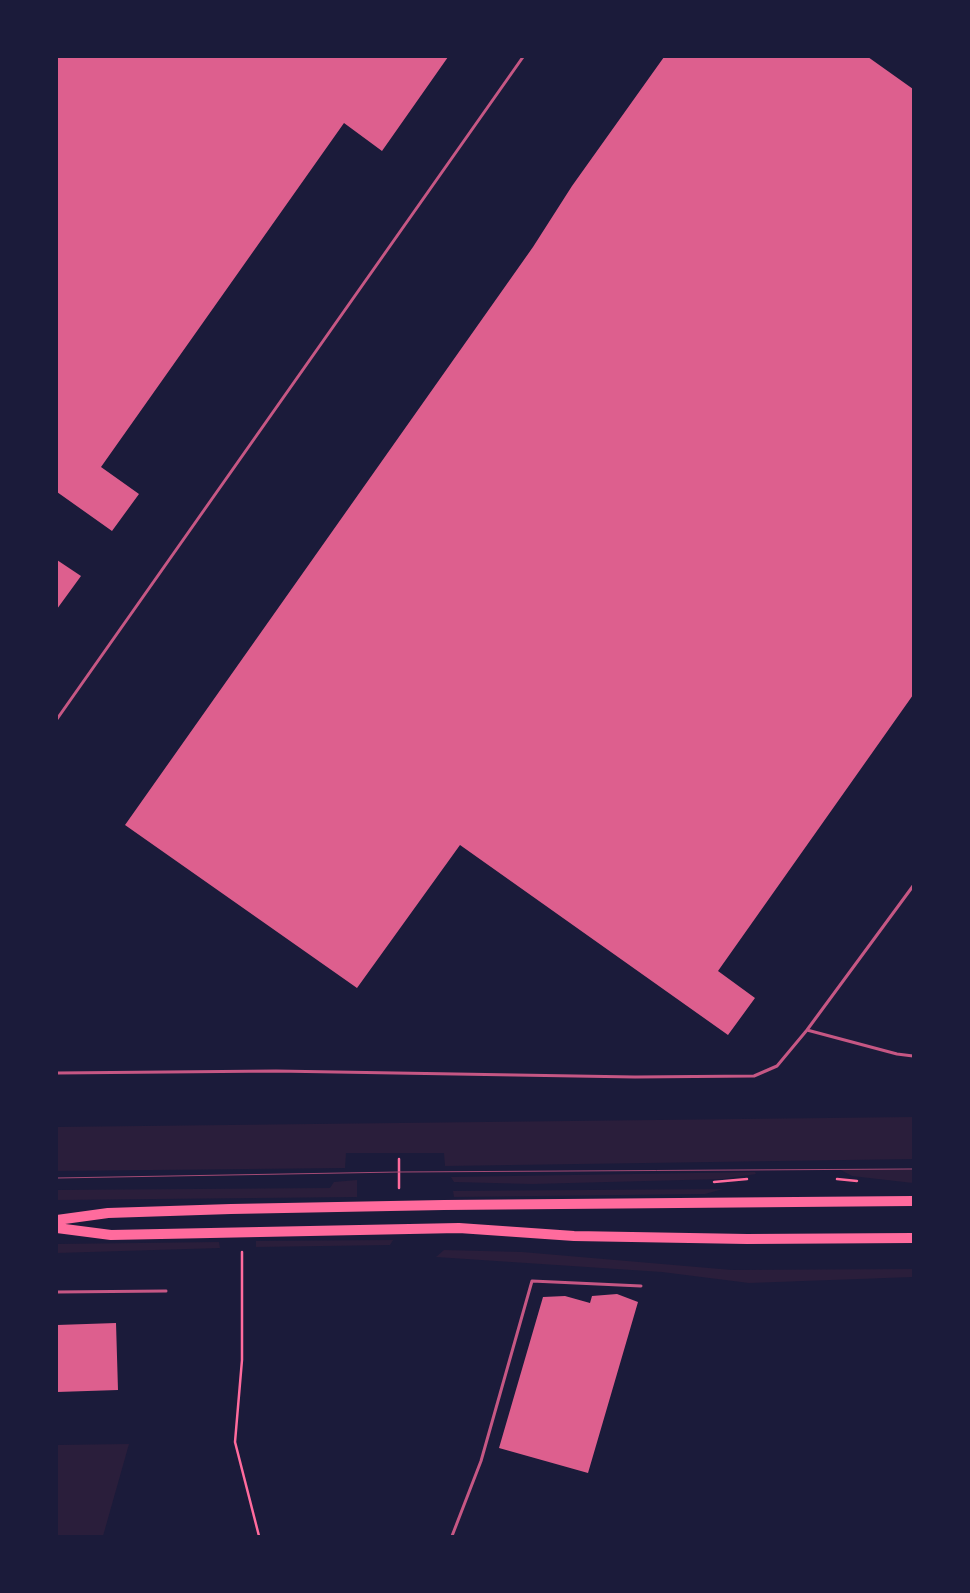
<!DOCTYPE html>
<style>
body{margin:0}
#map{position:relative;width:970px;height:1593px;overflow:hidden;background:#1b1b3a;font-family:"DejaVu Sans",sans-serif}
canvas{display:block}
.frame{position:absolute;inset:0;border:58px solid #1b1b3a;pointer-events:none}
</style>
<div id="map">
<canvas width="970" height="1593"></canvas>
<div class="frame"></div>
</div>
<script>
const ctx = document.querySelector('canvas').getContext('2d');
ctx.lineJoin = 'round';
function fill(path, color) { ctx.fillStyle = color; ctx.fill(path, 'evenodd'); }
const poly = rows => new Path2D(rows.map(r => 'M' + r).join(''));
function strokePath(path, color, width, dash) { ctx.strokeStyle = color; ctx.lineWidth = width; ctx.lineCap = dash ? 'butt' : 'round'; ctx.setLineDash(dash || []); ctx.stroke(path); }
const green = poly([
 [913,1117,913,1159,445,1166,444,1153,346,1153,345,1168,57,1171,57,1127],
 [839,1169,913,1170,913,1183,852,1176],
 [755,1172,756,1174,722,1179,532,1184,454,1182,451,1177],
 [357,1180,357,1197,57,1200,57,1190,330,1188,334,1182],
 [723,1189,705,1194,454,1197,453,1191],
 [393,1240,390,1245,256,1247,256,1241],
 [219,1242,220,1248,57,1253,57,1244],
 [444,1250,522,1252,732,1270,913,1269,913,1277,749,1283,662,1272,436,1257],
 [129,1444,103,1536,57,1536,57,1445]
]);
const building = poly([
 [57,57,448,57,382,151,344,123,101,467,139,494,112,531,57,492],
 [664,57,868,57,913,89,913,695,718,971,755,998,728,1035,460,845,357,988,125,825,533,247,572,186],
 [57,560,81,576,57,609],
 [617,1294,638,1302,588,1473,499,1448,543,1297,565,1296,590,1303,592,1296],
 [116,1323,118,1390,57,1392,57,1325]
]);
const path = poly([
 [399,1159,399,1188],
 [837,1179,857,1181],
 [714,1182,747,1179],
 [242,1252,242,1360,235,1442,259,1536]
]);
const service = poly([
 [57,719,523,57],
 [807,1030,913,886],
 [57,1073,276,1071,635,1077,754,1076,777,1066,807,1030,897,1054,913,1056],
 [57,1292,166,1291],
 [452,1536,481,1461,532,1281,641,1286]
]);
const primary = poly([
 [57,1220,108,1213,231,1209,444,1205,913,1201],
 [57,1228,111,1235,459,1228,574,1236,747,1239,913,1238]
]);
const tram = poly([
 [57,1178,399,1172,913,1169]
]);
fill(green, '#2a1e3b');
fill(building, '#dd5f8e');
strokePath(path, '#ff6b9d', 2.5);
strokePath(service, '#c65784', 3);
strokePath(primary, '#ff6b9d', 10);
strokePath(tram, '#a44b75', 1);
</script>
